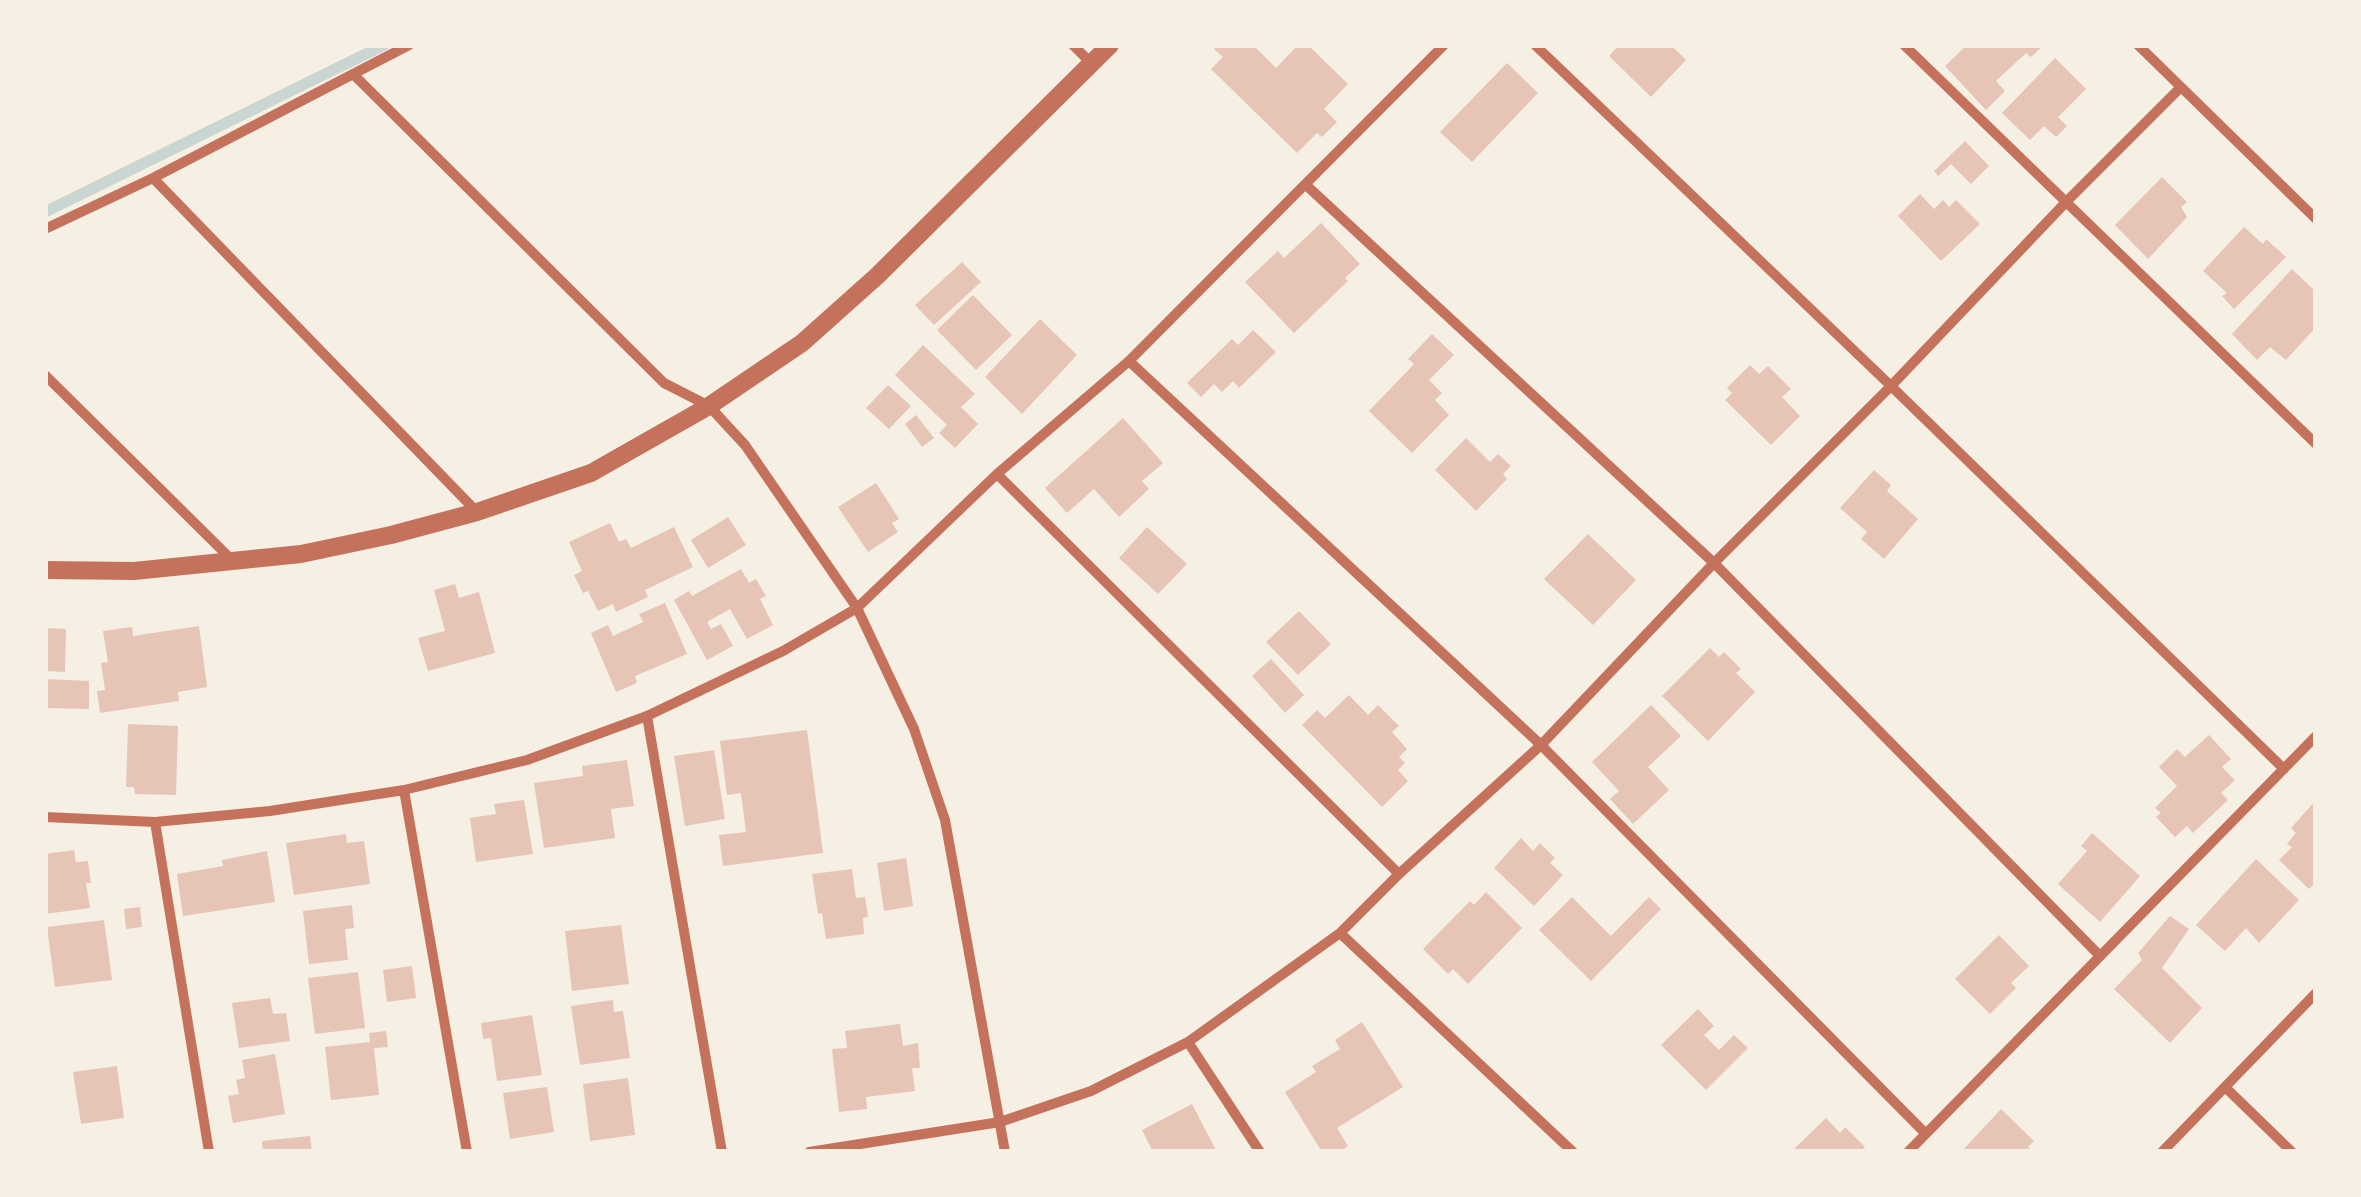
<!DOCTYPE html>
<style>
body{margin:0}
#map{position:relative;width:2361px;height:1197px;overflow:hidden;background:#f6efe4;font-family:"Public Sans",sans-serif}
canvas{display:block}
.frame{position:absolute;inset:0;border:48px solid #f6efe4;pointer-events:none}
</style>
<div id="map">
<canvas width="2361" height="1197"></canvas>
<div class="frame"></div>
</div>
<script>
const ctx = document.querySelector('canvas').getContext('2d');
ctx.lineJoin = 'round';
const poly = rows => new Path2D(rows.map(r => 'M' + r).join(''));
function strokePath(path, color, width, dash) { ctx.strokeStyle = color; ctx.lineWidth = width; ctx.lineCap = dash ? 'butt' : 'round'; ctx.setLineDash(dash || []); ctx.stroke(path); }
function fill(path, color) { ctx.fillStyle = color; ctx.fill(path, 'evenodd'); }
const stream = poly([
 [45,212,384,45]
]);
const building = poly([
 [1218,45,1253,45,1276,68,1298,45,1308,45,1348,84,1324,109,1337,122,1322,137,1317,133,1297,153,1211,69,1223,57,1214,49],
 [1619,45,1671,45,1686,60,1651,97,1609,56],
 [1967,45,2044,45,2031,57,2026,53,1996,81,2005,91,1986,110,1945,66],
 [2055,58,2086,89,2058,117,2067,126,2056,137,2044,126,2030,140,2002,113],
 [1507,63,1538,93,1472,162,1440,132],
 [1965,141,1989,166,1971,184,1951,164,1938,176,1934,171],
 [2162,177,2187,202,2181,207,2187,217,2148,259,2115,225],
 [1920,194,1934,209,1943,200,1949,207,1956,200,1980,224,1941,261,1898,216],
 [1321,223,1360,264,1345,278,1348,281,1294,333,1245,282,1278,251,1284,258],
 [2244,227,2263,244,2266,239,2286,257,2234,309,2222,296,2227,293,2203,271],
 [962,262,981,282,934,325,915,305],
 [2292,269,2316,292,2316,327,2286,360,2270,347,2257,360,2232,334],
 [973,295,1012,335,976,370,937,330],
 [1040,319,1077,355,1022,414,985,377],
 [1253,330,1276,352,1239,388,1233,381,1222,392,1214,384,1201,397,1187,383,1232,339,1238,345],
 [1432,334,1454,355,1429,380,1442,393,1435,400,1449,415,1412,453,1369,411,1414,364,1408,359],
 [923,345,975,394,961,407,978,424,955,448,939,433,947,425,895,375],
 [1750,365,1759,374,1768,366,1791,389,1782,397,1800,416,1771,445,1725,400,1732,393,1727,388],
 [888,385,911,406,889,429,866,408],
 [916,415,934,438,922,447,905,424],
 [1123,418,1163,463,1142,481,1149,489,1119,517,1094,489,1067,513,1045,488],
 [1466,438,1490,462,1498,454,1511,466,1503,474,1507,479,1476,511,1435,470],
 [1874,470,1891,485,1887,491,1918,519,1884,559,1861,539,1867,532,1840,508],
 [876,483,899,519,892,523,898,532,868,552,838,507],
 [728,517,746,545,708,568,691,540],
 [610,523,619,542,626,539,631,548,674,527,693,567,645,590,648,597,616,612,613,604,598,611,588,591,583,593,574,575,582,571,569,542],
 [1147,527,1187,564,1158,594,1119,558],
 [1588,534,1636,580,1593,625,1544,579],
 [741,569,749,583,756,579,766,596,760,599,773,625,747,639,730,609,707,622,711,629,721,624,733,646,707,660,674,600,689,591,692,596],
 [455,584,459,598,479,592,495,653,428,671,418,638,445,631,434,590],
 [665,603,687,654,635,676,637,683,616,692,591,633,608,625,613,636,643,622,639,614],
 [1299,611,1331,644,1298,675,1266,642],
 [199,626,207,687,178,692,179,701,100,713,97,691,105,690,101,663,108,662,103,631,132,627,133,636],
 [45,628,66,629,65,672,45,671],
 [1710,648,1719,657,1724,652,1741,669,1736,673,1755,692,1708,741,1662,696],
 [1271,659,1304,695,1285,713,1252,676],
 [45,679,89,681,89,709,45,708],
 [1349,695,1368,715,1378,705,1399,726,1392,732,1407,749,1399,757,1405,763,1398,770,1408,781,1382,807,1302,725,1317,710,1325,718],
 [1651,705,1681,736,1648,767,1669,790,1633,824,1610,799,1619,791,1592,762],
 [128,724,178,726,176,795,135,794,134,787,126,787],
 [807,730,823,853,723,866,719,835,746,832,741,793,727,795,720,741],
 [2209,735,2231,759,2222,767,2235,780,2221,793,2228,800,2193,833,2187,826,2175,837,2156,817,2161,813,2155,808,2177,786,2159,767,2177,749,2185,757],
 [714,750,725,819,685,826,674,756],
 [627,760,634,806,611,809,615,838,544,848,534,783,583,776,582,766],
 [524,800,533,854,476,862,470,818,496,814,494,804],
 [2316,800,2316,882,2309,889,2279,860,2292,847,2287,844,2296,833,2291,828],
 [2092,833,2140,876,2100,922,2058,884,2087,851,2081,846],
 [346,834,347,843,364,841,370,884,294,895,286,843],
 [1521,838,1533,851,1540,843,1555,858,1550,863,1563,875,1534,906,1494,868],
 [74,850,76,862,88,861,91,883,86,883,90,908,45,914,45,854],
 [267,851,275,902,183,916,177,874,223,866,222,860],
 [906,858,913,906,884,911,877,863],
 [2256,859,2299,900,2259,943,2246,928,2225,951,2196,925],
 [852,869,856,898,865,897,868,917,863,918,864,934,826,939,822,913,818,914,812,874],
 [1486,892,1522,928,1468,984,1453,969,1448,974,1423,949,1470,901,1474,905],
 [1572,897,1611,936,1649,897,1661,909,1591,981,1539,930],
 [352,905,354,928,345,929,348,960,309,964,303,911],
 [140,907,142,927,126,929,124,909],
 [2170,916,2189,929,2162,968,2202,1008,2170,1043,2114,989,2142,960,2138,953],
 [104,920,112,980,55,987,47,927],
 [621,925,629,984,572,991,565,931],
 [1999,935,2029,966,2011,983,2016,988,1990,1014,1955,979],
 [412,966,416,998,387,1002,383,970],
 [358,972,365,1028,315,1034,308,978],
 [270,998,273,1014,286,1013,290,1041,239,1048,232,1003],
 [613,1000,614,1012,623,1011,630,1058,580,1065,571,1006],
 [1698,1009,1714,1026,1704,1035,1719,1050,1734,1035,1748,1048,1706,1090,1661,1045],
 [532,1015,542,1075,497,1081,491,1038,483,1039,481,1023],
 [1362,1022,1403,1087,1337,1128,1348,1146,1340,1152,1322,1152,1285,1092,1316,1072,1312,1066,1340,1049,1335,1040],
 [900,1024,903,1046,918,1043,920,1068,912,1068,915,1091,866,1097,867,1109,839,1112,832,1049,847,1048,845,1031],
 [386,1031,388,1047,374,1048,379,1095,331,1100,325,1047,370,1042,369,1033],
 [275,1054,285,1114,233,1123,228,1096,239,1094,236,1080,245,1078,242,1060],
 [117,1066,124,1118,81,1124,73,1072],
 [628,1078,635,1135,590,1141,583,1084],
 [547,1087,554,1132,510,1139,503,1093],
 [1192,1104,1217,1152,1153,1152,1142,1130],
 [2001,1109,2034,1141,2028,1147,2034,1152,1961,1152],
 [1826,1118,1840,1133,1845,1127,1865,1147,1860,1152,1791,1152],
 [310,1136,312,1152,263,1152,262,1141]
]);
const minor = poly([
 [1073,45,1091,63],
 [1535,45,1891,386,2284,769],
 [1904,45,2316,444],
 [2138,45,2316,219],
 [353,74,664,383,709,406,745,445,857,608,914,729,945,820,1005,1152],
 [153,178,477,512],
 [1306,185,1714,563,2100,956],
 [45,229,153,178,409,45],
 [1129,361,1541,745,1925,1133],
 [45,375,232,560],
 [997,474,1399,874],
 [647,716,722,1152],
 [404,790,467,1152],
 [45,817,155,822,270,811,404,790,527,760,647,716,783,651,857,608,997,474,1129,361,1444,45],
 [155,822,209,1152],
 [1340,933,1573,1152],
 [1188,1042,1260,1152],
 [2225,1087,2292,1152],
 [809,1152,1000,1122,1091,1091,1188,1042,1340,933,1399,874,1541,745,1714,563,1891,386,2067,201,2181,87],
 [1908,1152,2316,736],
 [2162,1152,2316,993]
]);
const tertiary = poly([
 [45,570,134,571,301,554,391,535,477,512,591,473,709,406,802,343,877,276,1110,45]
]);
strokePath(stream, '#c9d6d2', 11);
fill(building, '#e6c5b7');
strokePath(minor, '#c5725c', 10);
strokePath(tertiary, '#c5725c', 18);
</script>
